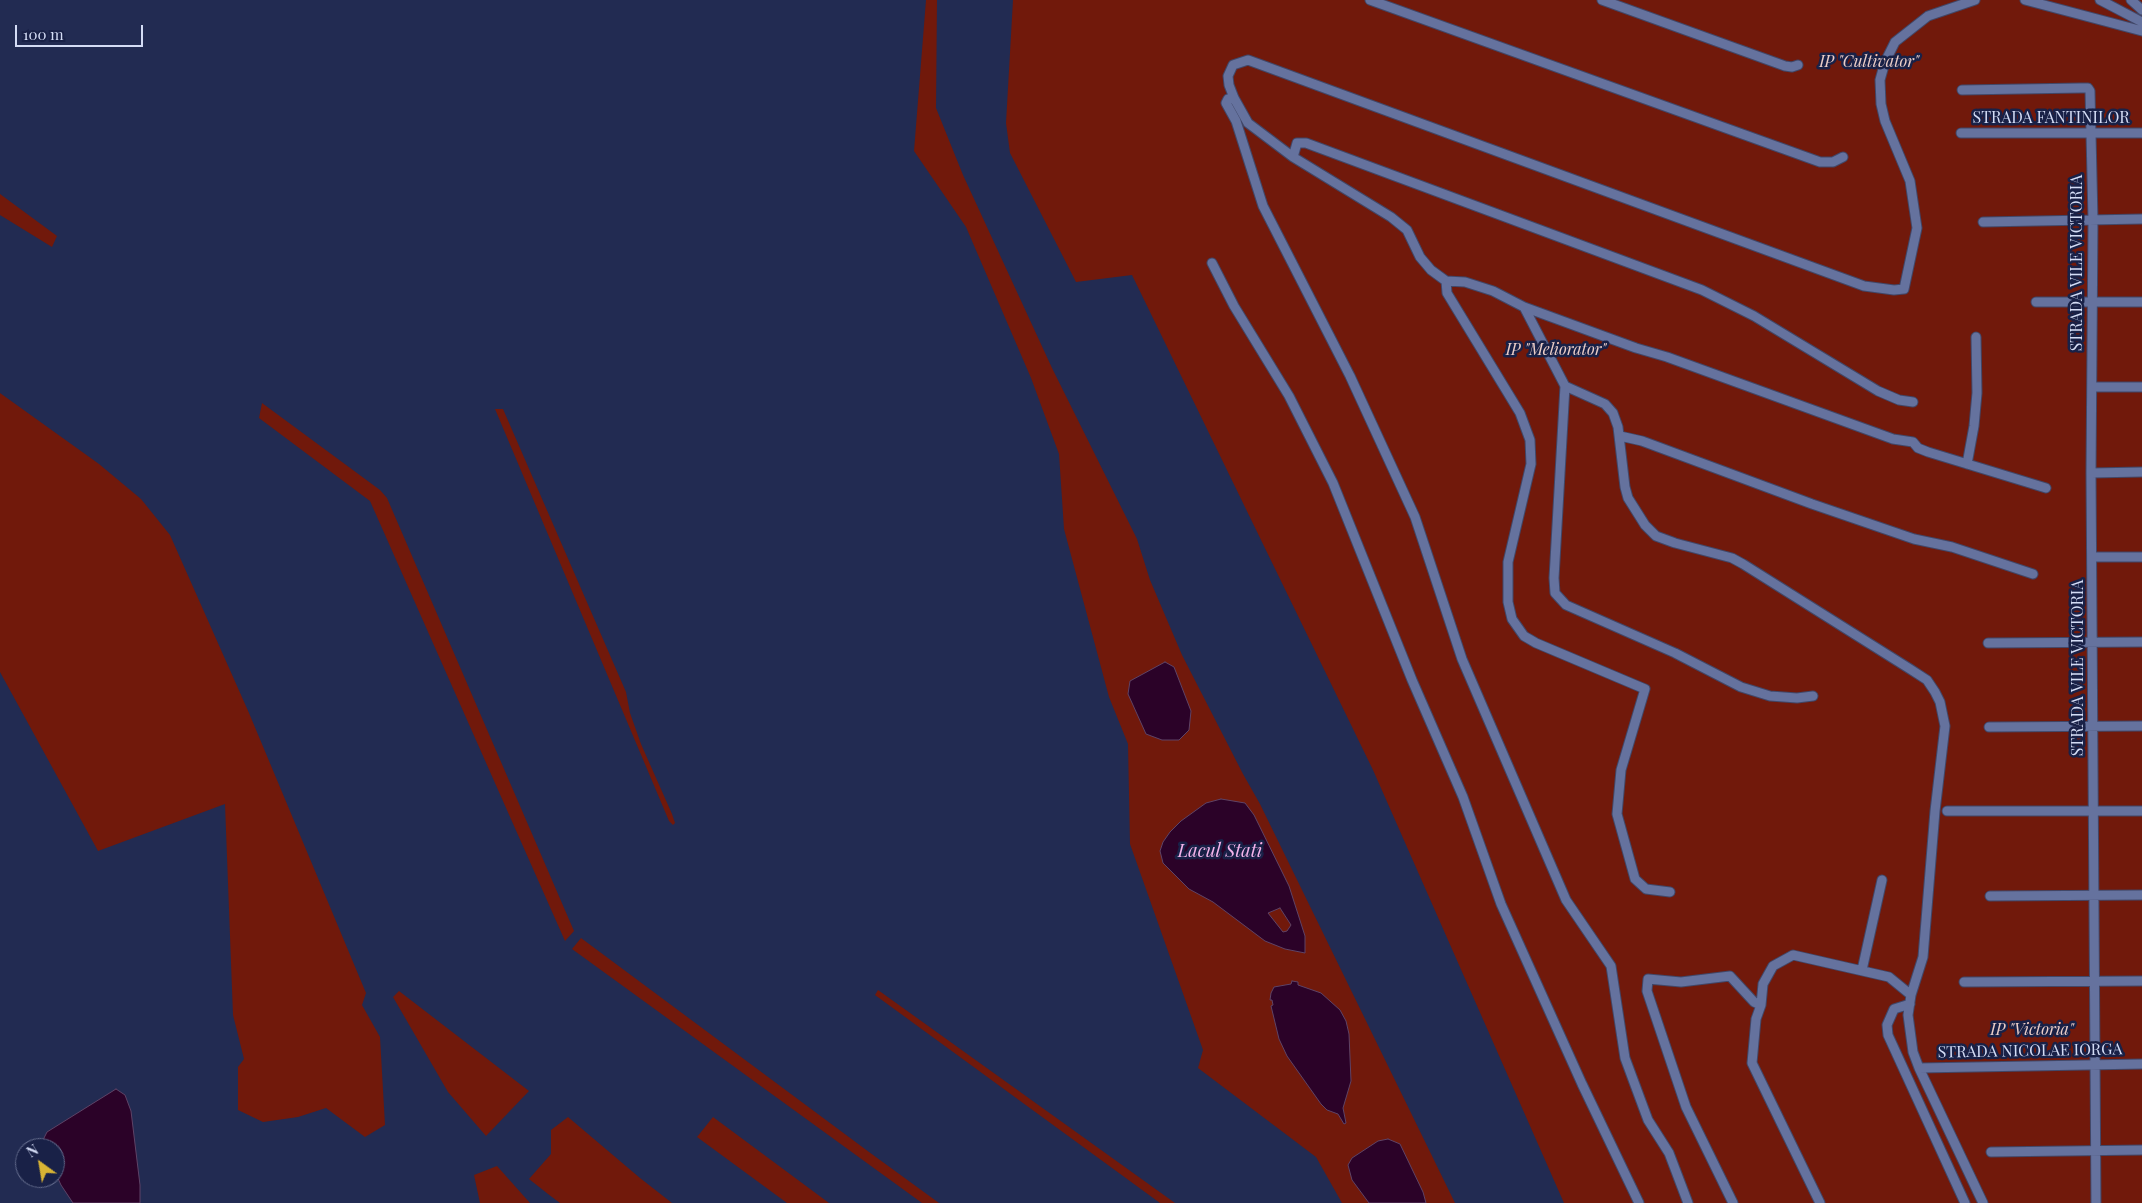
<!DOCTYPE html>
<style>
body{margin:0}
#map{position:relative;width:2142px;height:1203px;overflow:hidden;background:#222b52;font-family:"Playfair Display",serif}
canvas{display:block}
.north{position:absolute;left:15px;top:1138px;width:50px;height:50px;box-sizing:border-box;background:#192147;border:1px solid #646c8d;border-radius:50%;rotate:328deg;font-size:14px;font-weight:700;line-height:20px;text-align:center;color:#d4dcf5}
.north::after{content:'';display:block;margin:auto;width:18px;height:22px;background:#d9b434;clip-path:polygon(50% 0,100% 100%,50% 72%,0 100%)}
.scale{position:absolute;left:15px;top:25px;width:128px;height:22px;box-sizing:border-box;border:2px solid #d4dcf5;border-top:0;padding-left:6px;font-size:15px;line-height:18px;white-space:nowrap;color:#d4dcf5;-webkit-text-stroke:4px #192147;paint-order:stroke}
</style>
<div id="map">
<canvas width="2142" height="1203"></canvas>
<div class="north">N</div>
<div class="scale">100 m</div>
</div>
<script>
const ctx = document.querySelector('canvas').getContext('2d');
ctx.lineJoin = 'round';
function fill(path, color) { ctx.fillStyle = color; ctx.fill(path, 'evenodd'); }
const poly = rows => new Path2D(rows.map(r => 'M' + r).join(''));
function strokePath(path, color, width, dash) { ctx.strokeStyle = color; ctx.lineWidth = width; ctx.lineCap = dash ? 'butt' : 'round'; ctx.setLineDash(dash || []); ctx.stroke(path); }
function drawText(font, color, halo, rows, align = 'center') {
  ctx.font = font + ' "Playfair Display",serif'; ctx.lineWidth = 5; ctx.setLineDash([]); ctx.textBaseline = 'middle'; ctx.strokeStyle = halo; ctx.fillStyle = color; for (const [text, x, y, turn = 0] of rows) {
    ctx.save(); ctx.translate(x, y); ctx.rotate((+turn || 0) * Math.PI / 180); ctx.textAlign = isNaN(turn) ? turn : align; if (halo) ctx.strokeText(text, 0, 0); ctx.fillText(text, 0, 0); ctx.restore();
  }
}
const green = poly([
 [926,0,937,0,936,108,963,175,1052,368,1137,539,1150,580,1182,655,1243,774,1260,804,1455,1203,1342,1203,1316,1157,1198,1068,1203,1050,1130,844,1128,744,1109,697,1064,529,1059,454,1031,378,966,227,914,151],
 [1013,0,2142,0,2142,1203,1564,1203,1373,770,1132,275,1076,282,1010,153,1006,123],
 [0,194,57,236,52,247,0,215],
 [0,393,99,464,141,499,170,535,249,713,366,993,362,1005,380,1037,385,1125,365,1137,326,1108,298,1117,263,1122,238,1110,238,1067,244,1059,233,1015,225,804,98,851,0,672],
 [262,403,380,490,387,498,574,931,565,941,370,501,259,418],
 [495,409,503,409,626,692,630,713,641,744,672,814,675,823,673,825,669,821],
 [581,938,869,1152,939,1203,922,1203,572,949],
 [878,990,1175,1203,1160,1203,875,995],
 [399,991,529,1091,486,1136,448,1092,393,997],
 [568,1117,640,1178,672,1203,560,1203,548,1194,529,1179,551,1154,551,1130],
 [713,1117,829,1203,787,1203,697,1137],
 [497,1166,530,1203,480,1203,474,1175]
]);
const water = poly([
 [1165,662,1174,667,1191,711,1189,730,1179,740,1162,740,1146,734,1128,694,1130,681,1165,662],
 [1221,799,1245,803,1254,815,1289,886,1305,936,1305,953,1285,949,1265,941,1213,902,1189,889,1163,863,1160,851,1163,842,1170,832,1181,821,1206,803,1221,799],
 [1280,908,1291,925,1287,931,1283,932,1268,913,1280,908],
 [1292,981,1298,982,1298,985,1321,993,1340,1010,1346,1021,1349,1034,1351,1081,1343,1108,1346,1123,1344,1124,1338,1114,1327,1110,1321,1104,1287,1056,1279,1039,1271,1006,1273,1005,1272,1000,1270,1000,1271,993,1274,987,1291,984,1292,981],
 [116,1089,125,1095,131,1111,140,1185,140,1203,73,1203,61,1185,55,1172,55,1148,43,1148,41,1144,47,1132,116,1089],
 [1388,1139,1400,1144,1423,1192,1426,1203,1369,1203,1352,1180,1348,1165,1352,1158,1378,1141,1388,1139]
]);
const minor = poly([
 [1370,0,1820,162,1833,162,1843,157],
 [1602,0,1785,66,1792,67,1798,65],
 [1975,0,1928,16,1895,42,1885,62,1880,80,1881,104,1885,121,1910,181,1917,228,1904,289,1894,290,1864,286,1248,60,1233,65,1228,76,1229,85,1234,98,1248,123,1293,157,1391,217,1407,230,1420,257,1431,270,1446,281,1465,282,1493,291,1524,307,1636,348,1667,357,1893,439,1913,442,1918,448,1928,452,2046,488],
 [2025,0,2142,31],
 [2100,0,2142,22],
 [2131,0,2142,10],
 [1962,90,2081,88,2088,88,2090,91,2093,220,2091,473,2096,1203],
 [1234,98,1228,99,1226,103,1236,121,1263,206,1350,376,1415,517,1462,659,1566,900,1611,966,1625,1058,1648,1120,1669,1153,1688,1203],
 [1961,133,2142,133],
 [1293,157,1297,143,1306,143,1702,290,1754,316,1878,391,1899,400,1913,402],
 [1983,222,2142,219],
 [1212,263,1234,306,1289,396,1333,483,1412,680,1463,797,1501,904,1582,1084,1639,1203],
 [1446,281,1447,293,1520,413,1530,440,1531,464,1508,562,1508,602,1512,619,1524,636,1536,643,1645,689,1621,770,1617,814,1635,879,1646,889,1670,892],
 [2036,302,2142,302],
 [1524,307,1565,386,1605,404,1613,413,1618,427,1625,487,1628,498,1645,525,1656,536,1675,543,1732,558,1743,564,1910,669,1927,680,1935,692,1940,702,1945,726,1935,811,1923,957,1911,995,1908,1015,1913,1052,1919,1068,1983,1203],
 [1565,386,1554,578,1555,593,1566,605,1675,653,1741,687,1770,696,1797,698,1813,696],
 [2092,387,2142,387],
 [1620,436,1642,441,1812,504,1914,539,1952,547,2033,574],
 [1967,464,1974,426,1977,393,1976,337],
 [2091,473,2142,472],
 [2093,557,2142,557],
 [1988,643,2142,642],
 [1989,727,2142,726],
 [1947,811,2142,811],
 [1990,896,2142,895],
 [1862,970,1882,880],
 [1964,982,2142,981],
 [1910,1004,1894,1009,1887,1025,1888,1035,1965,1203],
 [1919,1068,2142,1064],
 [1991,1152,2142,1150],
 [1733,1203,1686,1107,1647,991,1648,979,1681,982,1730,976,1754,1002,1761,1005],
 [1820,1203,1752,1063,1756,1019,1761,1005,1763,984,1773,966,1793,955,1889,977,1911,995]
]);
const parkNames = [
 ["IP \"Cultivator\"",1869,62],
 ["IP \"Meliorator\"",1556,350],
 ["IP \"Victoria\"",2032,1030]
];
const streetNames = [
 ["STRADA FANTINILOR",2051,118],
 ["STRADA VILE VICTORIA",2077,263,-90],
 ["STRADA VILE VICTORIA",2078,668,-90],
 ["STRADA NICOLAE IORGA",2030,1051,-1]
];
const waterNames = [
 ["Lacul Stati",1220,851]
];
fill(green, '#71190b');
fill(water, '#2b0228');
strokePath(water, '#5e4366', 1);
strokePath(minor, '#414768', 11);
strokePath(minor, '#65729e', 9);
drawText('italic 16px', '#eccec8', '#192147', parkNames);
drawText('16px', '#d4dcf5', '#192147', streetNames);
drawText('italic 18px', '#f4b3ea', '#192147', waterNames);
</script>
